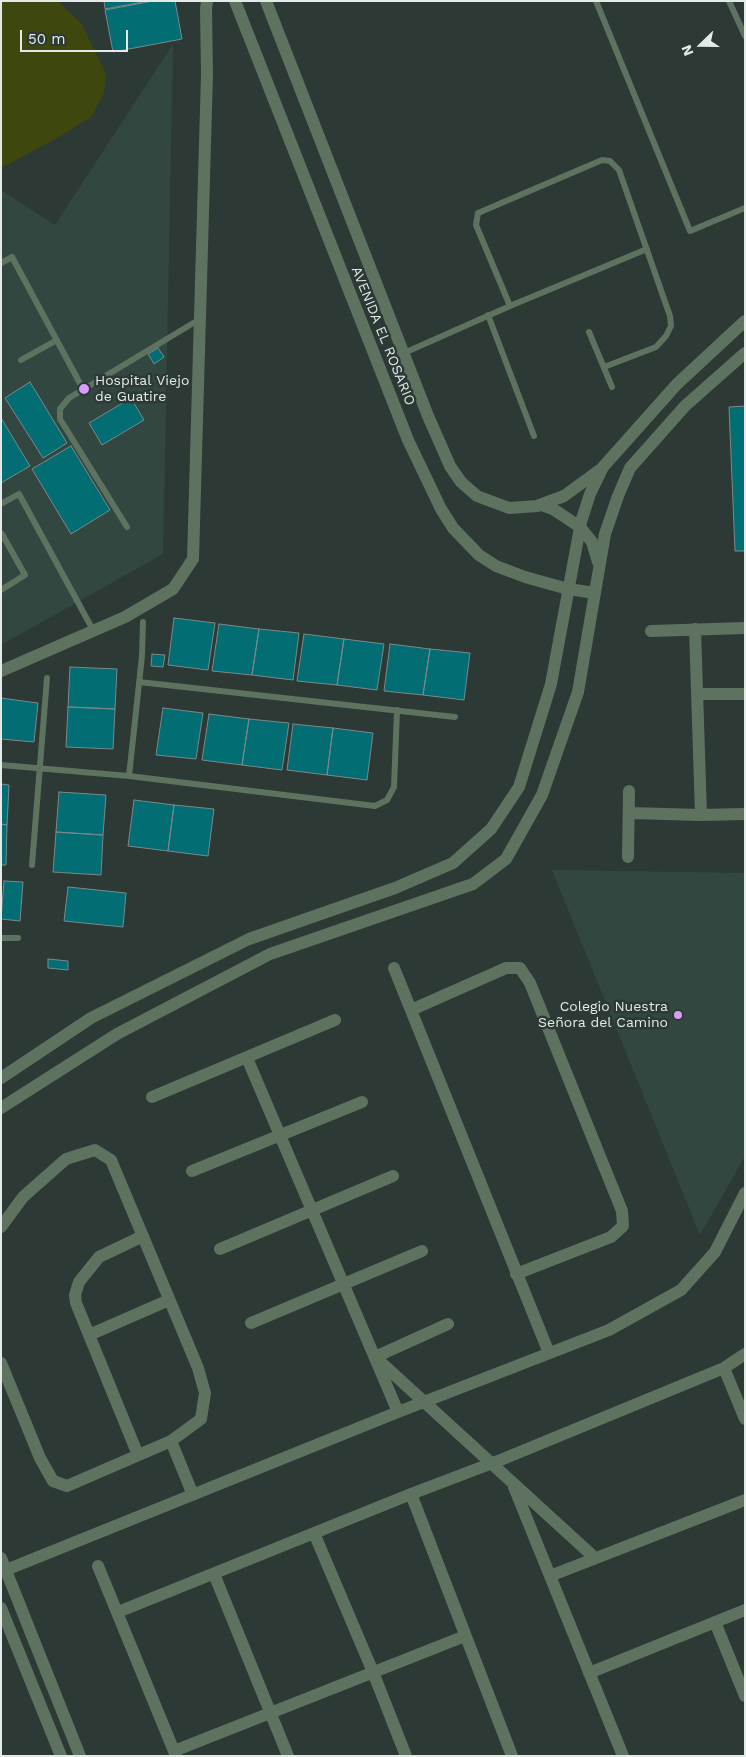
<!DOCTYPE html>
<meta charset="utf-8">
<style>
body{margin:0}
#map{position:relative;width:746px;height:1757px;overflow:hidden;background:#2d3935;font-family:"Work Sans",sans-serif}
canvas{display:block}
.frame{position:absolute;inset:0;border:2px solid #e3eae8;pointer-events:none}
.north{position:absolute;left:676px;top:20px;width:50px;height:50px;-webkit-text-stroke:4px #2d3935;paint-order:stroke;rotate:248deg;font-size:14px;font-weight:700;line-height:20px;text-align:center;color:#e3eae8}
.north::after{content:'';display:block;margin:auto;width:18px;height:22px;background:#e3eae8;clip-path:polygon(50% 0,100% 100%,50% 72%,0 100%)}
.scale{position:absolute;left:20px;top:30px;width:108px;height:22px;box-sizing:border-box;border:2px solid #e3eae8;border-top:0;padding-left:6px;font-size:15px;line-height:18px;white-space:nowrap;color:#e3eae8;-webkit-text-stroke:4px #2d3935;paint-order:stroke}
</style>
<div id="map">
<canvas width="746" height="1757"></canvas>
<div class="frame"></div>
<div class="north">N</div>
<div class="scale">50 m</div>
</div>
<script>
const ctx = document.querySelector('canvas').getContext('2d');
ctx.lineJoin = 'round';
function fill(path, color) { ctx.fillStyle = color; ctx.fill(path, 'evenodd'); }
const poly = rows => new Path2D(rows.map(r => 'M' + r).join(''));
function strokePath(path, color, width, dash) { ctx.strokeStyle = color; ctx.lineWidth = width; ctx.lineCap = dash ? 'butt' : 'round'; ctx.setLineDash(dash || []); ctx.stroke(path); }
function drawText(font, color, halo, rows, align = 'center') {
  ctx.font = font + ' "Work Sans",sans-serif'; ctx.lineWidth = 5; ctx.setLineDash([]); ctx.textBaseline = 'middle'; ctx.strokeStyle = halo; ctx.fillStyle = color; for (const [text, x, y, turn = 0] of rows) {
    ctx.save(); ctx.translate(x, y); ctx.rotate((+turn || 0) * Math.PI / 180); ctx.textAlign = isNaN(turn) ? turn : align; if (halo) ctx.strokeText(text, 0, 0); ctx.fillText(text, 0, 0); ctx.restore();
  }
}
const built = poly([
 [173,44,163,554,1,645,1,190,55,225],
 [552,870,745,873,745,1156,700,1235]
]);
const green = poly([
 [1,1,58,1,81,23,106,74,104,93,91,117,52,141,1,168]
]);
const building = poly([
 [104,1,148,1,105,9,104,1],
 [153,1,175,1,182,39,113,52,105,10,153,1],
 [158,348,164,357,154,364,148,354,158,348],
 [30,382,67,443,43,458,5,398,30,382],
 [131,398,144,420,102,445,89,423,131,398],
 [745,406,745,551,735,551,729,407,745,406],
 [1,418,30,466,1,483,1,418],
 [71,446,110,510,71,534,32,469,71,446],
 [174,618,215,623,208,670,168,665,174,618],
 [219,624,259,629,252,675,212,671,219,624],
 [259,629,299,633,293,680,252,675,259,629],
 [304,634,344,639,337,685,297,681,304,634],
 [344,639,384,644,377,690,337,685,344,639],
 [390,644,430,649,423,695,384,691,390,644],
 [430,649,470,653,464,700,423,695,430,649],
 [152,654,165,655,163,667,151,666,152,654],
 [70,667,117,669,115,709,68,707,70,667],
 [1,698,38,703,34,742,1,739,1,698],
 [68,707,115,709,113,749,66,747,68,707],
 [163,708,203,713,196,759,156,755,163,708],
 [209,714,249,719,242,765,202,760,209,714],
 [249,719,289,723,282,770,242,765,249,719],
 [293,724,333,728,327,775,287,770,293,724],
 [333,728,373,733,367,780,327,775,333,728],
 [1,784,9,785,7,825,1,824,1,784],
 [59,792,106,795,103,835,56,832,59,792],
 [134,800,174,805,168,851,128,846,134,800],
 [174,805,214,809,208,856,168,851,174,805],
 [1,824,7,825,6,865,1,865,1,824],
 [56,832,103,835,101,875,53,872,56,832],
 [4,881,23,882,20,921,1,919,4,881],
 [68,887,126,893,123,927,64,921,68,887],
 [48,959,68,961,68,970,48,968,48,959]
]);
const service = poly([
 [596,1,690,231,745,208],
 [729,1,745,36],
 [1,263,12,257,83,389],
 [510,306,476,225,478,213,602,160,610,161,619,170,670,316,671,326,666,336,656,347,604,367],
 [488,315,534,436],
 [589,332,612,387],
 [404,353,510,306,647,249],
 [21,360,57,340],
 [1,504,19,494,93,630],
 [127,527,60,419,60,409,69,398,200,319],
 [1,590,25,575,2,534],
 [139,682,455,717],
 [1,765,129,776,375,806,387,800,394,787,397,710],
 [129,776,142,656,143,622],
 [32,865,47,678],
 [1,938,18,938]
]);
const minor = poly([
 [235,1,408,440,441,509,453,528,479,555,496,566,525,577,568,589,595,593],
 [266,1,428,416,450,466,461,482,477,496,509,508,537,506,564,496,601,469],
 [542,505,553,509,580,527,592,542,598,562],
 [695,629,701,815],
 [651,631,745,628],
 [1,671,125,617,173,589,193,559,207,74,206,9,207,1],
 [697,694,745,694],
 [629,813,701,815,745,814],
 [628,857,629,791],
 [394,968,549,1353],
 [411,1010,506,968,520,968,530,983,622,1211,623,1226,611,1237,516,1274],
 [247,1058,398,1412],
 [1,1078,91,1018,249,939,395,888,453,863,491,829,519,787,551,684,581,522,590,494,603,467,677,384,745,321],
 [152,1097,335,1020],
 [1,1108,117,1034,270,954,473,884,506,859,542,795,578,692,605,534,618,496,630,468,685,406,745,353],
 [192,1171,362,1102],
 [1,1227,23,1197,66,1159,95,1150,111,1160,198,1368,205,1393,201,1419,171,1441,67,1486,53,1481,40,1458,1,1363],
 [220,1249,393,1176],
 [251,1323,422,1251],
 [448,1324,375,1357,595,1558],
 [89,1335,169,1300],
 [724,1368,745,1419],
 [171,1441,193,1495],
 [138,1455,76,1303,75,1295,79,1282,99,1257,143,1236],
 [514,1487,623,1756],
 [411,1494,512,1756],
 [314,1533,373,1672,406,1756],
 [1,1558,80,1756],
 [98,1566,176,1756],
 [1,1572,398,1412,609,1330,681,1290,715,1252,745,1193],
 [214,1574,288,1756],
 [550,1576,745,1500],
 [1,1608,61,1756],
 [118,1612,411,1494,503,1459,724,1368,745,1354],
 [715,1622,745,1696],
 [589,1673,745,1610],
 [174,1751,465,1636]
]);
const markers = [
 [84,389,6,"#d89bf8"],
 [678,1015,5,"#d89bf8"]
];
const streetNames = [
 ["AVENIDA EL ROSARIO",383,336,68]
];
const poiNames = [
 ["Hospital Viejo",95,381],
 ["de Guatire",95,397],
 ["Colegio Nuestra",668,1007,"right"],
 ["Señora del Camino",668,1023,"right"]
];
fill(built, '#334741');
fill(green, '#3e480e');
fill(building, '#036d74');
strokePath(building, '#7b898b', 1);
strokePath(service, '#5e7260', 6);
strokePath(minor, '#5e7260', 12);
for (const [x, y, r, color] of markers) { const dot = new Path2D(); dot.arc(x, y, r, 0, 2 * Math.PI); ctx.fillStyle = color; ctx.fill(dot); strokePath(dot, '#2d3935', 2); }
drawText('14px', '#e3eae8', '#2d3935', streetNames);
drawText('14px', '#e3eae8', '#2d3935', poiNames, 'left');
</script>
